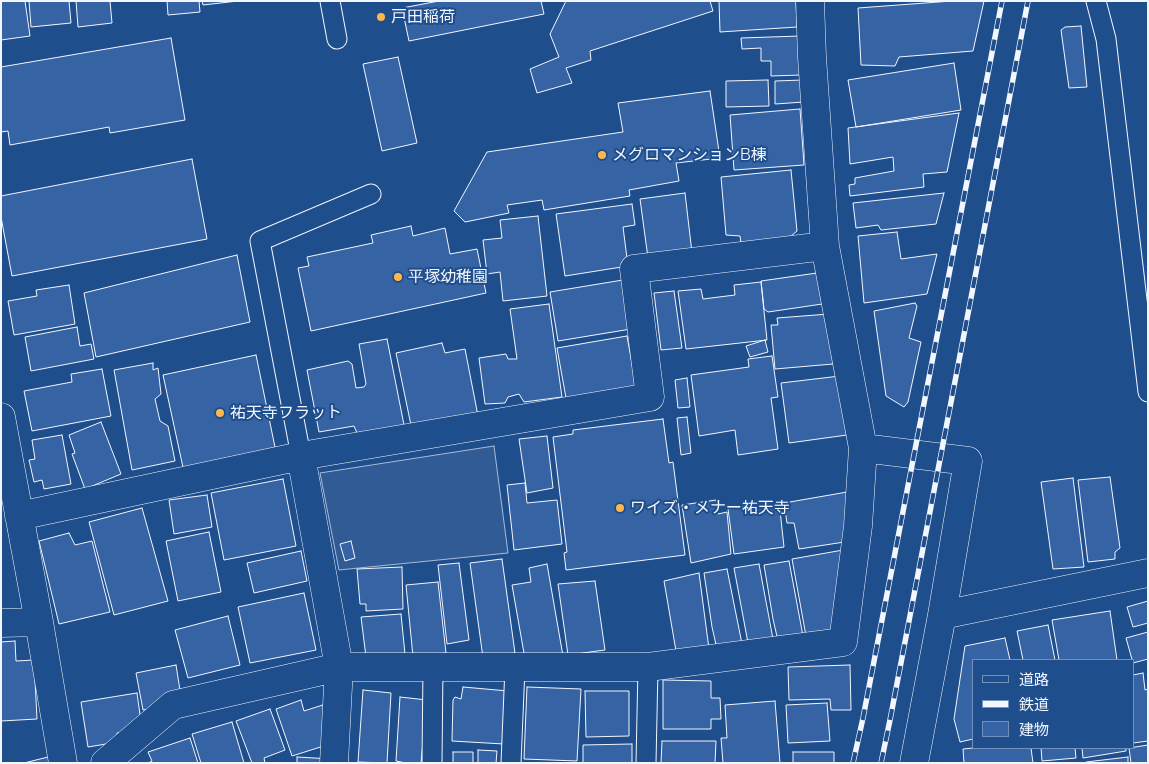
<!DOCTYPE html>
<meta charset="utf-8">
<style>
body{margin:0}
#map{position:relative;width:1149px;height:764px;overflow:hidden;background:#1f4e8c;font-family:Raleway,"Noto Sans JP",sans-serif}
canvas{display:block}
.frame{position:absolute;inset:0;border:2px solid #f2f6ff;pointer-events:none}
.legend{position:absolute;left:972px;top:659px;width:162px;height:90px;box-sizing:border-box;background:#1f4e8c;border:1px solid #7391ba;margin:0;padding:6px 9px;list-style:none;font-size:15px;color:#f2f6ff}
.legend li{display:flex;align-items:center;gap:10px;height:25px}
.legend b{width:25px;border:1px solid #7391ba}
</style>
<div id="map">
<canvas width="1149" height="764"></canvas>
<div class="frame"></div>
<ul class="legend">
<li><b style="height:6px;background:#1f4e8c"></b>道路</li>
<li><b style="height:6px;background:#f2f6ff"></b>鉄道</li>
<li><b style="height:14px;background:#3563a3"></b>建物</li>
</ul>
</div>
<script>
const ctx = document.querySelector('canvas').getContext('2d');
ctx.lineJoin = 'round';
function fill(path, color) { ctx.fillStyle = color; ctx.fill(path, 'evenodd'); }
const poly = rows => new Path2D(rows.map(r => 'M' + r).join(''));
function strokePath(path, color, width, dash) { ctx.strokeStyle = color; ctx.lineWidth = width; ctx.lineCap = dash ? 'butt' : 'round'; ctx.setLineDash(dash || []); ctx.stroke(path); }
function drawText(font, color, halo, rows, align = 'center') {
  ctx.font = font + ' Raleway,"Noto Sans JP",sans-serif'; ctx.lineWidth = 4; ctx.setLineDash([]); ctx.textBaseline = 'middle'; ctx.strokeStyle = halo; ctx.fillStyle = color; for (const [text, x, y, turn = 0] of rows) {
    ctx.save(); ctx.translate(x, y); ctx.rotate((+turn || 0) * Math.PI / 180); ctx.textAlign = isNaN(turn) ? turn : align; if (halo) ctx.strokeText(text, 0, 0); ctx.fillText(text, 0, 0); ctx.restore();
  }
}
const built = poly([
 [494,446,508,553,339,570,320,473,494,446]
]);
const building = poly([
 [1,1,25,1,30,36,1,40,1,1],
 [29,1,69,1,71,23,31,27,29,1],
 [76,1,110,1,112,23,78,27,76,1],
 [167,1,199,1,200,12,168,15,167,1],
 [202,1,238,1,203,5,202,1],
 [439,1,541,1,544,14,409,41,402,8,439,1],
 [566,1,710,1,713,11,590,51,591,60,566,68,572,83,537,93,530,69,559,57,550,34,566,1],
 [719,1,796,1,797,27,720,32,719,1],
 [952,1,984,1,973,51,899,57,895,66,861,65,858,8,952,1],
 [1081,26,1087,87,1069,88,1061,30,1065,27,1081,26],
 [800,36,801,75,771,76,771,61,761,61,761,48,742,49,741,38,800,36],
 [171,38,185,120,110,133,109,127,10,145,8,131,1,132,1,67,171,38],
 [398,57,417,143,382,151,363,64,398,57],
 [954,63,961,110,856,127,848,80,954,63],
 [768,80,769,106,726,107,726,81,768,80],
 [803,80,804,102,775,104,775,81,803,80],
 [710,91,720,158,676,163,679,181,629,190,630,196,544,210,542,200,507,205,509,213,465,222,454,211,487,152,623,132,618,103,710,91],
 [800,109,804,165,734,170,730,115,800,109],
 [959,113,947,172,923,174,924,187,850,196,849,185,855,184,855,178,894,171,893,157,850,164,848,128,959,113],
 [192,159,207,239,12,276,1,217,1,196,192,159],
 [791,170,797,231,777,248,742,251,740,236,726,235,721,177,791,170],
 [685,193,692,253,648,258,640,199,685,193],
 [944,193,936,224,881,230,878,225,856,228,853,203,944,193],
 [632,204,635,225,623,227,628,266,565,276,556,214,632,204],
 [538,216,547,296,503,301,500,272,487,274,483,240,502,238,500,220,538,216],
 [411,226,413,236,445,228,450,254,477,249,486,293,311,331,298,268,309,266,307,257,373,243,371,235,411,226],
 [897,232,901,259,937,254,927,294,864,303,858,236,897,232],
 [237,255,250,322,96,357,84,293,237,255],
 [824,272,829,303,768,312,764,309,761,281,824,272],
 [623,280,631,329,558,341,550,292,623,280],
 [761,282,767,340,686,349,678,291,701,289,703,299,735,295,734,285,761,282],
 [69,285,75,324,14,335,8,301,37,296,36,290,69,285],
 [674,291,682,348,661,350,654,293,674,291],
 [915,303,917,306,909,338,921,342,908,402,904,407,886,396,874,311,915,303],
 [549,304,562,397,524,402,519,394,508,397,505,403,485,404,479,358,506,354,508,359,517,359,510,309,549,304],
 [829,314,833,364,775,369,771,325,778,325,777,318,829,314],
 [77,327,80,346,91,344,94,359,31,371,25,337,77,327],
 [627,336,636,386,566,398,557,348,627,336],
 [387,339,405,430,360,440,354,426,319,432,307,370,348,361,352,364,356,388,364,387,366,384,359,344,387,339],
 [765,340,768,352,750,357,746,346,765,340],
 [442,343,445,353,465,349,478,416,412,430,396,353,442,343],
 [256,355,276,452,184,472,163,375,256,355],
 [772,356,778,397,771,398,778,449,738,455,735,430,699,436,691,375,749,367,748,359,772,356],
 [153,363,153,370,158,368,161,394,155,399,160,421,168,426,175,461,132,470,114,370,153,363],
 [102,369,111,416,32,431,24,391,72,382,71,374,102,369],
 [840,376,847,435,789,443,781,383,840,376],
 [687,378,690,407,678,408,675,380,687,378],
 [687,417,691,453,681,455,677,418,687,417],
 [663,419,669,463,673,462,685,555,566,570,564,553,567,552,553,437,573,434,573,430,663,419],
 [101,422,121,474,85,489,72,454,75,453,69,435,101,422],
 [62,435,71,484,44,489,42,480,34,482,29,460,35,459,32,440,62,435],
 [547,436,553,488,527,493,519,439,547,436],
 [1110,477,1120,548,1115,552,1115,559,1088,562,1078,480,1110,477],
 [1073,478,1084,567,1053,569,1041,482,1073,478],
 [283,479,296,546,224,560,211,493,283,479],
 [525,483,527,503,557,500,562,544,514,550,507,485,525,483],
 [853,491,851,541,799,549,794,523,787,523,784,503,853,491],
 [207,495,212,527,174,534,169,500,207,495],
 [716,500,718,514,727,512,731,554,691,563,682,505,716,500],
 [779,501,784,547,734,554,728,509,779,501],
 [142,508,168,601,114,615,89,522,142,508],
 [209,532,221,592,178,601,166,541,209,532],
 [69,533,75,545,92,541,110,612,59,624,39,541,69,533],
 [351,541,355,558,345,561,340,544,351,541],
 [849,549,840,631,806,636,792,559,849,549],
 [301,551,307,581,254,593,247,563,301,551],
 [502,559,515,653,504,655,484,665,470,563,502,559],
 [789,561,803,636,778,641,773,619,764,565,789,561],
 [459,563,469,640,447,644,438,565,459,563],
 [547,564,563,656,525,659,512,585,531,582,529,568,547,564],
 [759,564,773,639,748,643,734,568,759,564],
 [402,567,403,609,366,611,366,604,360,604,357,569,402,567],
 [727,569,742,644,717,649,712,627,704,573,727,569],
 [699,573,709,649,676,651,664,581,699,573],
 [595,581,605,650,568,655,558,584,595,581],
 [438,582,446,653,413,657,406,585,438,582],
 [304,593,316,650,250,663,238,607,304,593],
 [1148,601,1148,623,1133,627,1127,607,1148,601],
 [1110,611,1117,660,1059,660,1052,620,1110,611],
 [401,614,405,654,366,657,361,617,401,614],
 [228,616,240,665,188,678,175,630,228,616],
 [1048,625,1055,660,1023,660,1017,631,1048,625],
 [1148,632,1148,659,1133,663,1126,638,1148,632],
 [1005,638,1010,660,973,660,973,739,960,742,954,719,965,646,1005,638],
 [15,641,16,661,34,660,37,719,1,721,1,642,15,641],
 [176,665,182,703,143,710,136,673,176,665],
 [850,665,851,710,831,710,830,699,789,700,788,667,850,665],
 [1143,673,1145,690,1148,689,1148,741,1133,743,1133,675,1143,673],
 [663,680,711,681,711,698,720,698,721,719,711,719,711,729,663,729,663,680],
 [463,687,508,691,504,744,452,741,453,700,455,697,461,699,463,687],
 [527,687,581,689,577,761,524,759,527,687],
 [363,690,391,693,387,763,358,762,363,690],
 [585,691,629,691,629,736,586,737,585,691],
 [137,693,141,722,130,731,117,733,118,742,88,747,81,702,137,693],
 [400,697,427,700,421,763,406,763,396,761,400,697],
 [301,700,304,711,329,703,330,744,292,756,276,709,301,700],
 [775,701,780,763,723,763,721,738,727,738,725,705,775,701],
 [827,703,830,741,788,743,786,705,827,703],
 [270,709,285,750,264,758,265,763,252,763,236,721,270,709],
 [232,722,244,763,201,763,192,734,232,722],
 [190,738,198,763,148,763,152,761,148,752,190,738],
 [662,741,716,741,715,763,661,763,662,741],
 [632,744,632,763,583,763,583,745,632,744],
 [1148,745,1148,763,1131,763,1129,748,1148,745],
 [973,748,1031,748,1033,763,964,763,963,749,973,748],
 [1041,748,1075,748,1076,758,1042,761,1041,748],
 [1082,748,1126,748,1126,751,1083,758,1082,748],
 [478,750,497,751,496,763,478,763,478,750],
 [453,752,473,752,473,763,453,763,453,752],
 [793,752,834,752,834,763,793,763,793,752],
 [52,756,54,763,24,763,52,756],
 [297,757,331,759,331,763,297,763,297,757],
 [1128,757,1128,763,1086,763,1086,762,1128,757]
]);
const lane = poly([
 [330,1,337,39],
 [1096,1,1106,39,1148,392],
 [301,456,260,241,371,194],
 [432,763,433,666],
 [511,763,515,667],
 [646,763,648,667]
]);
const street = poly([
 [1,417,39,622,63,763],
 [863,448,968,461,942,615,914,763],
 [301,456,339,667,334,763],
 [19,516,301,456,650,397,634,269,825,246],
 [942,615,1148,573],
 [1,623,39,622],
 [105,763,173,705,339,667,648,667,843,642,858,526,863,448,825,246,812,57,810,1]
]);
const rail = poly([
 [853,763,863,718,1002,1],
 [881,763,890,720,1028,1]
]);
const markers = [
 [381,17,5,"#ffb74d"],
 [602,155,5,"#ffb74d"],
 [398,277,5,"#ffb74d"],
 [220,413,5,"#ffb74d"],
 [620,508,5,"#ffb74d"]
];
const poiNames = [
 ["戸田稲荷",391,17],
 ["メグロマンションB棟",612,155],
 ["平塚幼稚園",408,277],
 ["祐天寺フラット",230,413],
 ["ワイズ・メナー祐天寺",630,508]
];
fill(built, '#305b95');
strokePath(built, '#a8bbd7', 1);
fill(building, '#3563a3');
strokePath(building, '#f2f6ff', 1);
strokePath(lane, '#f2f6ff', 21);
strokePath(street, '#f2f6ff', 29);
strokePath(lane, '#1f4e8c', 19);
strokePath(street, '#1f4e8c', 28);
strokePath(rail, '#f2f6ff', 5.5);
strokePath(rail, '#1f4e8c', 4, [11]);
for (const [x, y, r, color] of markers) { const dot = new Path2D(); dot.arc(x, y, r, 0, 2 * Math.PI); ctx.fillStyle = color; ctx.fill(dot); strokePath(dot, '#1f4e8c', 2); }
drawText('16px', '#f2f6ff', '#1f4e8c', poiNames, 'left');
</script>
